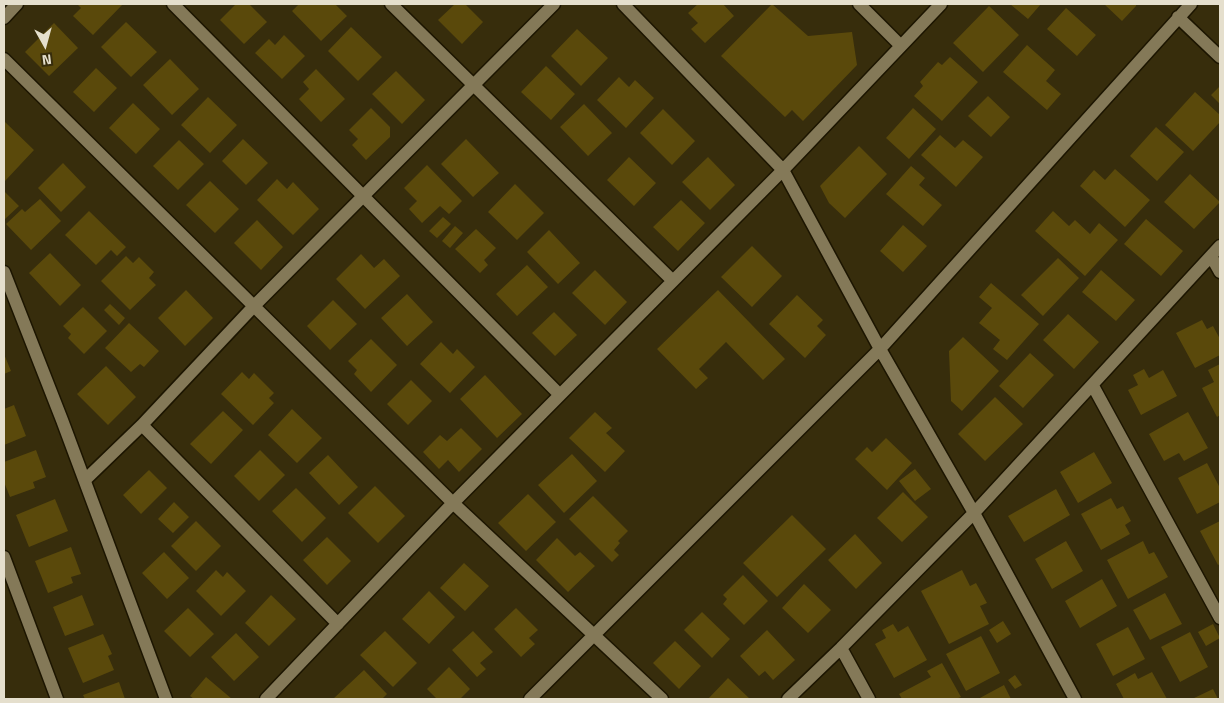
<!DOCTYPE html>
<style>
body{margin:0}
#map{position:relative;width:1224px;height:703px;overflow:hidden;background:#372d0c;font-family:"Titillium Web",sans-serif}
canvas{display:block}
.frame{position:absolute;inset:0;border:5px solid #e5dfcd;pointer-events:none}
.north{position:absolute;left:20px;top:20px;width:50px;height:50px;-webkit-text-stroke:4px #372d0c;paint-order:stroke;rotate:173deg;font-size:14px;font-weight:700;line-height:20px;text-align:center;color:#e5dfcd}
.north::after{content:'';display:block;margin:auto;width:18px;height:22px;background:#e5dfcd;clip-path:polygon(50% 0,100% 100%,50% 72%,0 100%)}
</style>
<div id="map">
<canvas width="1224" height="703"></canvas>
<div class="frame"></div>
<div class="north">N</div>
</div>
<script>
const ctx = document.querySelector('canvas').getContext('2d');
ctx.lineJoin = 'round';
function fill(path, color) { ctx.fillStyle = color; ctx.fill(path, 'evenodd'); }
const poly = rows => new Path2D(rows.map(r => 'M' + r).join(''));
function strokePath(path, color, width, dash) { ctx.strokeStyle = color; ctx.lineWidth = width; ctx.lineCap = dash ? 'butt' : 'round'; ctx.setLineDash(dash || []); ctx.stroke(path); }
const building = poly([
 [77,4,123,4,93,35,73,16,81,8],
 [236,4,249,4,267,22,244,44,220,20],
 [299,4,335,4,347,16,321,41,292,11],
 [455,4,465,4,483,22,462,44,438,20],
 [698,4,723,4,734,16,705,43,691,29,698,23,688,13],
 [772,4,808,36,852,32,857,65,803,121,792,110,785,117,721,56],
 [1010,4,1041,4,1028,19],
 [1104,4,1136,4,1136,6,1122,21],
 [989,6,1019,35,983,72,953,43],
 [1066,8,1096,35,1077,56,1047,29],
 [126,22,157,52,131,77,101,47],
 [54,23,78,48,49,76,25,52],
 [351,27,382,57,358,81,328,51],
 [577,29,608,58,581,86,551,56],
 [284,35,305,56,282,79,255,53,269,39,275,45],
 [1027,45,1055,70,1046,81,1061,94,1047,110,1003,72],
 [950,57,978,82,942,121,914,96,923,86,920,82,938,62,942,65],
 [170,59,199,89,172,115,143,85],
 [546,66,575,94,551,120,521,92],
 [96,68,117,88,94,112,73,92],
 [316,69,345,99,321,122,299,99,309,89,303,82],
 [396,71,425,100,402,124,372,94],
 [619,77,629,87,635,80,654,98,626,128,597,100],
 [1220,86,1220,104,1211,95],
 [1195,92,1220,115,1220,122,1193,151,1165,125],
 [988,96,1010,117,991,137,968,116],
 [208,97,237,125,210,153,181,125],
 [133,103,160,129,136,154,109,128],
 [584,104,612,133,588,156,560,127],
 [371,108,390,127,390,137,366,160,352,145,358,139,349,130],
 [913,108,936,129,909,159,886,138],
 [663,109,695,141,672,165,640,133],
 [5,122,34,150,5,181,4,180],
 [1156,127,1184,152,1157,181,1130,156],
 [940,135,955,148,963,140,983,157,956,187,921,155],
 [243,139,268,163,246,185,222,161],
 [466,139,499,173,473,197,441,164],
 [179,140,204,164,178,190,153,166],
 [859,146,887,174,845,218,829,203,820,186],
 [629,157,656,183,634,206,607,180],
 [708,157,735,185,710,210,682,182],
 [63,163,86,187,61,212,38,188],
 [427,165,462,201,449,214,440,206,422,223,409,209,417,201,404,188],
 [911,166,925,178,919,185,942,205,923,226,886,194],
 [1115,169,1150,200,1125,227,1080,186,1094,170,1105,180],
 [1190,174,1220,202,1194,229,1164,202],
 [277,179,287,189,293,182,319,209,293,235,257,200],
 [210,181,239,209,215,233,186,205],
 [515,184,544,213,517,240,488,212],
 [4,191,19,206,5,219,4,218],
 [40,199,61,221,31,250,6,224,22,209,25,212],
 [681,200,705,223,678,251,653,227],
 [89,211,126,247,117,256,111,250,96,265,65,235],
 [1053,211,1069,226,1075,220,1090,234,1099,223,1118,240,1085,276,1035,231],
 [443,217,451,224,437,238,429,231],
 [1146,219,1183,251,1161,276,1124,244],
 [257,220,283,247,261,270,234,243],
 [903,225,927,246,903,272,880,251],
 [455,226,463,233,450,248,442,241],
 [476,229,496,248,484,260,488,265,480,273,455,249],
 [549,230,580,263,558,284,527,252],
 [752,246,782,276,752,307,721,277],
 [50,253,81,285,60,306,29,273],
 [361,254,374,268,384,259,400,276,365,309,336,279],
 [126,256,133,263,139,257,154,272,149,278,156,285,130,310,101,281],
 [1058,258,1079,278,1043,316,1021,295],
 [527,265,548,287,517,316,496,294],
 [595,270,627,302,605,325,572,293],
 [1101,270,1135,300,1116,321,1082,292],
 [991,283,1039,324,1007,360,993,349,1000,340,979,323,992,308,979,297],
 [186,290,213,318,185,346,158,318],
 [718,290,785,359,763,380,726,342,699,369,708,378,696,389,657,349],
 [407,294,433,322,407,346,381,318],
 [797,295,823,320,817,326,826,335,805,358,769,324],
 [333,300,357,324,330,350,307,326],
 [110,304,125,318,119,325,104,310],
 [83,307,107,331,84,354,68,338,71,334,63,326],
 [554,312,577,335,555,356,532,333],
 [1068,314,1099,342,1074,369,1043,340],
 [1202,320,1207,329,1213,326,1220,339,1220,355,1195,368,1176,333],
 [129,323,159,351,144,367,140,364,131,372,105,348],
 [963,337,999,371,962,411,951,401,949,351],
 [371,339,397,365,371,392,354,374,357,370,348,361],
 [441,342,453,354,457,349,475,367,450,393,420,364],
 [1030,353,1054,375,1023,408,999,386],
 [4,354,11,371,4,374],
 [1220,364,1220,415,1217,417,1202,388,1214,382,1208,370],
 [106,366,136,397,108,425,77,394],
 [1144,369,1149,378,1163,370,1177,396,1141,415,1128,390,1138,385,1133,375],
 [242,372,249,379,254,373,274,393,269,398,274,403,253,425,221,394],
 [485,375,522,414,497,438,460,399],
 [411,380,432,401,408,425,387,404],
 [995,397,1023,424,985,461,958,434],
 [14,405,26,436,4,445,4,409],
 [292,409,322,438,297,463,268,435],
 [223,411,243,430,211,464,190,444],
 [595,412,612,428,606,433,625,451,605,472,569,438],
 [1188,412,1208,448,1184,461,1179,453,1164,461,1149,434],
 [461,428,482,449,459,472,448,460,439,469,423,452,440,435,447,441],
 [886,438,912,463,887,490,855,459,867,447,872,452],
 [36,450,46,477,33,482,35,488,10,497,4,482,4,462],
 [260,450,285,475,259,501,234,476],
 [1094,452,1112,483,1078,503,1060,472],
 [572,454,597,481,564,513,538,485],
 [328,455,358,487,339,505,309,473],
 [1207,463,1220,488,1220,502,1197,514,1178,478],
 [915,469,931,489,915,501,899,481],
 [149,470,167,488,141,514,123,495],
 [375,486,405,516,378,543,348,513],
 [296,488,326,518,302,542,272,511],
 [1056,489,1070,515,1024,542,1008,516],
 [903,492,928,517,902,542,877,518],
 [528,494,556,522,526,551,498,523],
 [593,496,628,531,618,541,620,543,614,550,619,555,612,562,569,519],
 [1111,498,1117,509,1123,506,1131,521,1125,525,1130,534,1101,550,1081,514],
 [55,499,68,531,29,547,16,515],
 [174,502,189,517,173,533,158,519],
 [792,515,826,549,777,597,743,563],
 [196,521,221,546,196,571,171,546],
 [1220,521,1220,564,1218,565,1200,531],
 [855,534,882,563,856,589,828,560],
 [327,537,351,561,327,585,303,560],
 [557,538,575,556,580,552,595,566,568,592,536,560],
 [1066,541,1083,571,1052,589,1035,559],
 [1143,541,1149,554,1154,552,1168,577,1128,599,1107,560],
 [71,547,81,574,71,577,73,583,48,593,35,561],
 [164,552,189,578,167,599,142,573],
 [464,563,489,586,465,611,440,588],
 [216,570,223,577,227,572,246,591,221,616,196,591],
 [962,570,970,586,976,583,987,603,980,606,989,624,949,644,921,591],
 [743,575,768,601,744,625,723,604,727,599,723,595],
 [1102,579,1117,606,1080,628,1065,601],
 [804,584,831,610,808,633,782,608],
 [429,591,455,617,429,644,402,619],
 [1165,593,1182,624,1150,640,1133,610],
 [82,595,94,625,65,636,53,607],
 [271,595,296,619,269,646,245,623],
 [188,608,214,634,190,657,164,631],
 [516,608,538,630,529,638,535,644,521,657,494,629],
 [702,612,730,639,712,658,684,630],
 [1003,621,1011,634,997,643,989,630],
 [893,624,898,632,908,626,927,660,894,678,875,644,886,638,882,630],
 [1213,624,1220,638,1206,646,1198,632],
 [1128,627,1145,659,1113,676,1096,644],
 [767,630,795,660,773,680,765,671,759,676,740,656],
 [385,631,417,663,393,687,360,655],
 [473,631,493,652,480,663,486,669,477,677,452,650],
 [1190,632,1208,667,1180,682,1161,647],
 [236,633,259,657,234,681,211,657],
 [103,634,112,654,108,656,114,670,83,683,68,648],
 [981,636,1000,673,966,691,946,654],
 [675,641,701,666,679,689,653,663],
 [942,663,961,697,956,699,902,699,899,694,931,677,927,671],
 [449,667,470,689,461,698,462,699,437,699,427,689],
 [364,670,387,694,382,699,333,699],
 [1152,672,1167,699,1124,699,1116,684,1135,673,1138,679],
 [1015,675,1022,685,1015,689,1008,680],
 [206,677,232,699,194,699,190,696],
 [728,678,750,699,708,699],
 [119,682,125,699,85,699,83,695],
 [1004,685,1011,699,978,699],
 [1213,689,1218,699,1192,699]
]);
const minor = poly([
 [173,4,560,395],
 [391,4,673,281],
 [623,4,783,170,880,349,974,513,1075,699],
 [859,4,901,46],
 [1178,17,1220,57],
 [4,18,17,4],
 [4,59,453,503,662,699],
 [1211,256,1220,272],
 [4,272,62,420,166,699],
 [1093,386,1220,618],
 [142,425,338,624],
 [85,480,142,425,254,306,554,4],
 [4,557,57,699],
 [841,648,869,699],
 [266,699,453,503,783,170,941,4],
 [530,699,880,349,1191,4],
 [788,699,841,648,974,513,1220,246]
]);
fill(building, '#5a490b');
strokePath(minor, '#1c1500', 15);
strokePath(minor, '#847958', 12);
</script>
